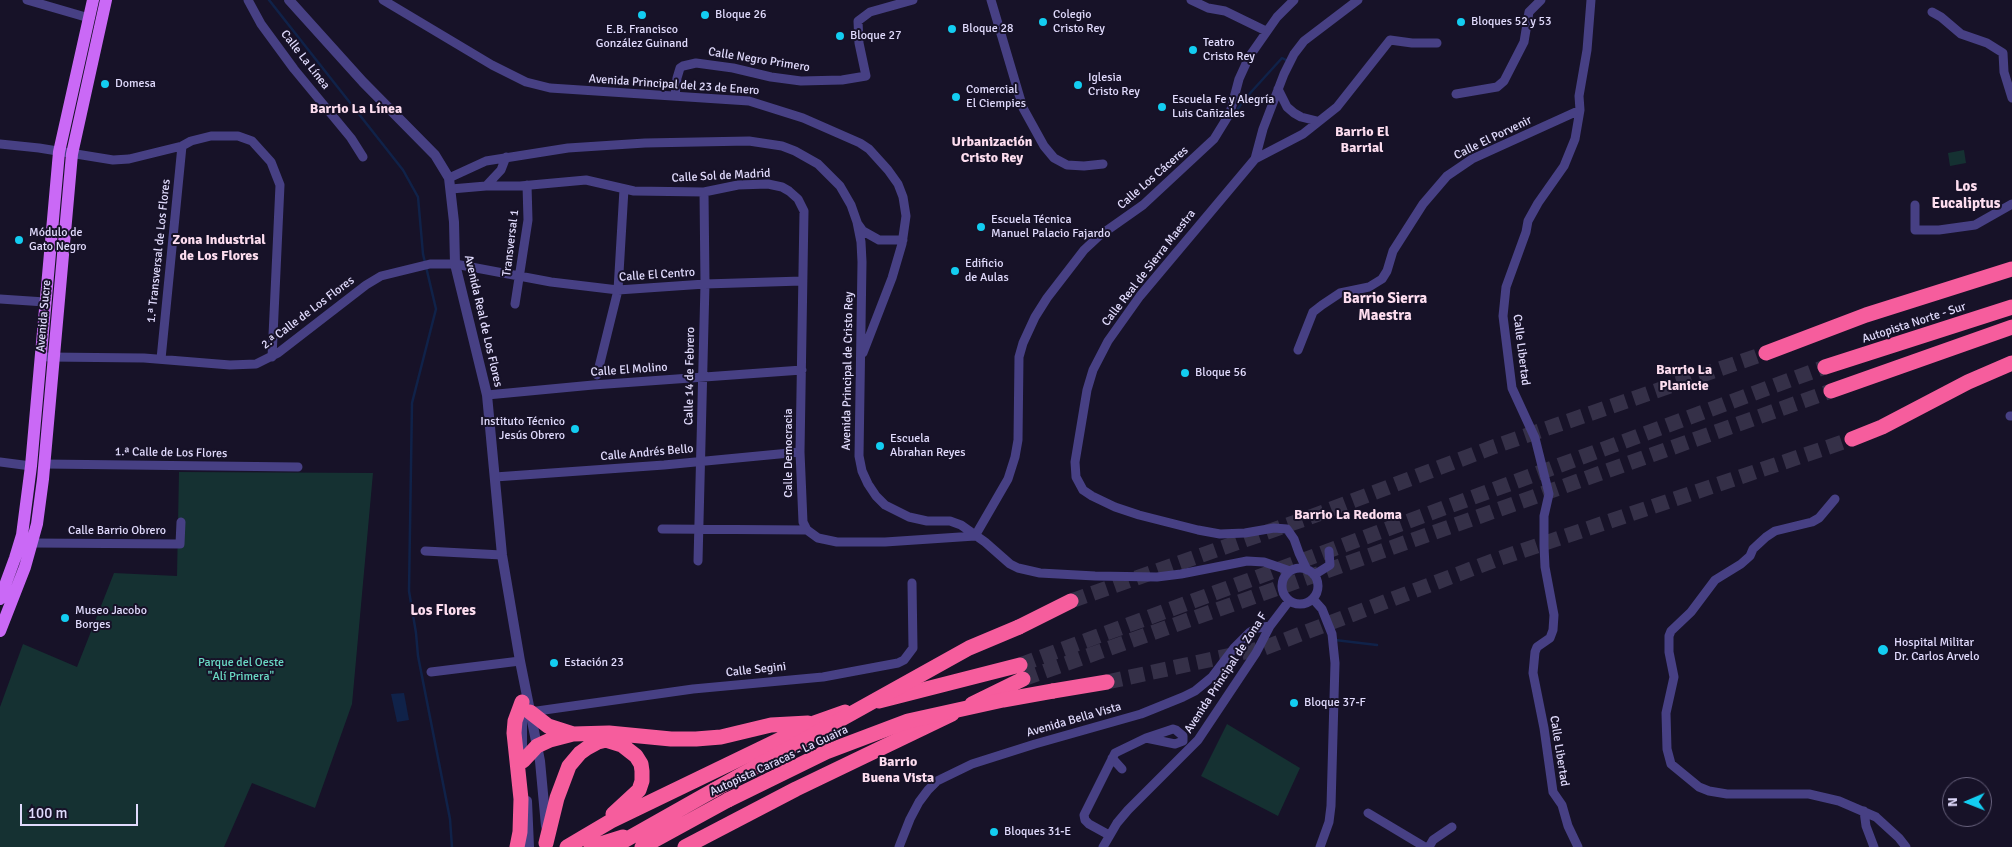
<!DOCTYPE html>
<meta charset="utf-8">
<style>
body{margin:0}
#map{position:relative;width:2012px;height:847px;overflow:hidden;background:#171228;font-family:Signika,sans-serif}
canvas{display:block}
.north{position:absolute;left:1942px;top:777px;width:50px;height:50px;box-sizing:border-box;background:#171228;border:1px solid #68627d;border-radius:50%;rotate:269deg;font-size:14px;font-weight:700;line-height:20px;text-align:center;color:#e1dbfd}
.north::after{content:'';display:block;margin:auto;width:18px;height:22px;background:#13cdf1;clip-path:polygon(50% 0,100% 100%,50% 72%,0 100%)}
.scale{position:absolute;left:20px;top:804px;width:118px;height:22px;box-sizing:border-box;border:2px solid #e1dbfd;border-top:0;padding-left:6px;font-size:15px;line-height:18px;white-space:nowrap;color:#e1dbfd;-webkit-text-stroke:4px #171228;paint-order:stroke}
</style>
<div id="map">
<canvas width="2012" height="847"></canvas>
<div class="north">N</div>
<div class="scale">100 m</div>
</div>
<script>
const ctx = document.querySelector('canvas').getContext('2d');
ctx.lineJoin = 'round';
function fill(path, color) { ctx.fillStyle = color; ctx.fill(path, 'evenodd'); }
const poly = rows => new Path2D(rows.map(r => 'M' + r).join(''));
function strokePath(path, color, width, dash) { ctx.strokeStyle = color; ctx.lineWidth = width; ctx.lineCap = dash ? 'butt' : 'round'; ctx.setLineDash(dash || []); ctx.stroke(path); }
function drawText(font, color, halo, rows, align = 'center') {
  ctx.font = font + ' Signika,sans-serif'; ctx.lineWidth = 4; ctx.setLineDash([]); ctx.textBaseline = 'middle'; ctx.strokeStyle = halo; ctx.fillStyle = color; for (const [text, x, y, turn = 0] of rows) {
    ctx.save(); ctx.translate(x, y); ctx.rotate((+turn || 0) * Math.PI / 180); ctx.textAlign = isNaN(turn) ? turn : align; if (halo) ctx.strokeText(text, 0, 0); ctx.fillText(text, 0, 0); ctx.restore();
  }
}
const green = poly([
 [1964,150,1966,163,1950,166,1948,153],
 [179,472,373,473,352,704,315,808,252,783,224,847,0,847,0,707,23,644,77,667,114,573,177,576],
 [1227,724,1300,768,1278,816,1201,776]
]);
const water = poly([
 [404,693,409,720,397,722,391,694]
]);
const stream = poly([
 [269,0,403,170,418,197,423,254,436,309,412,403,409,591,416,633,418,656,450,819,452,847],
 [1232,118,1243,101,1282,58,1288,61],
 [1335,640,1377,645]
]);
const motorwayTunnel = poly([
 [1071,601,1313,516,1493,447,1766,353],
 [1020,665,1825,367],
 [1023,679,1831,391],
 [1107,682,1264,648,1495,560,1852,439]
]);
const minor = poly([
 [27,0,89,18],
 [248,0,261,24,294,69,351,138,363,157],
 [383,0,492,65,526,82,550,88,749,101,803,118,860,143,869,149,888,170,898,184,903,197,906,216,902,244,892,278,863,353],
 [991,0,1023,108,1044,146,1054,158,1067,165,1084,166,1103,164],
 [1191,0,1208,8,1225,11,1266,31],
 [1932,12,1941,17,1961,34,1987,43,2003,53,2004,72,2012,98],
 [1278,89,1287,107,1294,113,1301,117,1317,121],
 [1456,94,1497,87,1504,81,1524,42,1529,12,1541,0],
 [675,96,677,78,680,68,683,66,696,63,733,68,771,77,801,81,842,80,866,76,859,43,858,21,870,12,913,0],
 [0,144,39,148,113,160,129,159,182,146,191,141,211,136,238,136,252,141,271,162,280,185,272,357],
 [1255,159,1303,134,1337,107,1390,40,1412,43,1437,43],
 [449,178,486,161,568,148,645,143,749,141,782,146,795,151,818,164,840,186,851,205,857,222,861,242,862,262,859,456,862,471,868,484,876,496,885,505,909,517,927,521,950,521,961,525,985,542,1010,564,1018,568,1040,573,1095,576,1157,577,1181,574,1247,561,1264,562,1290,571],
 [486,186,520,186,586,180,634,191,704,192,738,185,768,184,782,187,789,191,798,199,804,211,800,452,803,522,807,530,818,538,837,542,885,542,975,536,1008,479,1015,457,1018,440,1019,357,1023,343,1035,317,1047,298,1084,250,1099,236,1143,205,1214,139,1230,113,1239,79,1249,57,1277,17,1294,0],
 [451,189,486,186,501,170,506,157],
 [1915,205,1915,230,1939,230,1975,225,2012,204],
 [858,224,863,231,879,240,903,240],
 [0,299,45,302],
 [515,304,528,220,527,185],
 [1298,350,1313,312,1322,305,1340,293,1369,287,1382,279,1387,271,1393,251,1423,204,1447,176,1472,159,1580,110],
 [48,357,144,358,230,365,256,364,278,353,366,285,381,276,430,264,455,264,551,282,618,290,705,284,802,281],
 [161,359,182,146],
 [597,375,618,290,624,189],
 [487,395,593,385,802,370],
 [2010,416,2012,416],
 [0,462,31,466],
 [44,464,298,467],
 [495,477,664,465,800,452],
 [1835,499,1819,518,1812,522,1775,531,1766,537,1753,549,1750,556,1741,564,1715,580,1691,612,1671,631,1669,636,1669,652,1674,677,1666,713,1667,749,1671,764,1699,787,1709,791,1727,794,1809,794,1839,801,1876,817,1899,838,1906,847],
 [662,529,807,530],
 [33,543,180,544,181,522],
 [425,551,502,555],
 [698,561,705,284,704,192],
 '1282 586a18 18 0 1 1 36 0a18 18 0 1 1-36 0Z',
 [1307,570,1299,553,1294,539,1287,529,1274,528,1245,533,1220,534,1198,530,1139,515,1115,507,1092,496,1083,490,1076,477,1075,462,1087,390,1093,370,1108,341,1140,296,1255,159,1263,129,1284,74,1294,54,1304,41,1358,0],
 [1314,575,1330,565,1329,551],
 [1313,599,1322,609,1332,634,1335,663,1331,806,1329,822,1320,847],
 [431,672,520,661],
 [530,712,693,689,823,677,898,663,904,660,913,648,912,583],
 [1112,758,1122,769],
 [1864,811,1866,826,1874,847],
 [1368,813,1425,847],
 [1109,835,1089,824,1085,820,1084,815,1115,753,1146,738,1173,729,1176,730,1183,736,1183,741,1175,744,1146,738],
 [899,847,910,819,919,802,928,790,937,781,972,764,1035,744,1141,714,1183,697,1195,691,1212,677,1234,648,1250,632,1258,628,1270,626],
 [1103,847,1117,823,1128,810,1198,740,1256,653,1270,626,1289,601],
 [1429,847,1433,840,1452,827],
 [1578,847,1568,826,1562,805,1553,792,1544,728,1533,673,1535,652,1537,647,1550,638,1553,630,1554,615,1545,567,1544,546,1544,516,1549,494,1535,438,1512,388,1503,316,1506,287,1526,232,1528,221,1538,203,1564,166,1575,139,1580,110,1579,96,1587,50,1591,0]
]);
const tertiary = poly([
 [289,0,363,82,435,155,449,178,454,222,455,264,487,395,502,555,520,661,540,761,546,826],
 [522,714,522,752],
 [527,801,529,847]
]);
const primary = poly([
 [0,599,15,558,22,535,31,466,59,152,93,0],
 [0,631,25,567,37,524,43,479,72,154,106,0]
]);
const motorway = poly([
 [1766,353,1866,315,2012,269],
 [1825,367,2012,307],
 [1831,391,2012,327],
 [1852,439,1882,427,1968,382,2012,363],
 [1019,627,1071,601],
 [1053,691,1107,682],
 [879,701,1020,665],
 [972,704,1023,679],
 [530,712,548,726,573,734],
 [523,761,537,746,550,740,573,734,609,733,671,739,696,739,721,737,771,725,808,723],
 [546,843,557,798,569,766,580,753,587,748,598,742,606,740,622,745,636,756,641,764,642,771,642,781,639,790,613,814],
 [517,847,520,832,521,799,514,733,515,721,522,702],
 [567,847,611,821,814,723,845,712],
 [591,847,623,837],
 [613,847,714,790],
 [642,847,728,800],
 [685,847,796,789,952,714]
]);
const motorwayBridge = poly([
 [714,790,969,648,1019,627],
 [728,800,826,752,908,721,1003,700,1053,691]
]);
const markers = [
 [642,15,5,"#13cdf1"],
 [705,15,5,"#13cdf1"],
 [1043,22,5,"#13cdf1"],
 [1461,22,5,"#13cdf1"],
 [952,29,5,"#13cdf1"],
 [840,36,5,"#13cdf1"],
 [1193,50,5,"#13cdf1"],
 [105,84,5,"#13cdf1"],
 [1078,85,5,"#13cdf1"],
 [956,97,5,"#13cdf1"],
 [1162,107,5,"#13cdf1"],
 [981,227,5,"#13cdf1"],
 [19,240,5,"#13cdf1"],
 [955,271,5,"#13cdf1"],
 [1185,373,5,"#13cdf1"],
 [575,429,5,"#13cdf1"],
 [880,446,5,"#13cdf1"],
 [65,618,5,"#13cdf1"],
 [1883,650,6,"#13cdf1"],
 [554,663,5,"#13cdf1"],
 [1294,703,5,"#13cdf1"],
 [994,832,5,"#13cdf1"]
];
const poiNames = [
 ["Bloque 26",715,15],
 ["Colegio",1053,15],
 ["Cristo Rey",1053,29],
 ["Bloques 52 y 53",1471,22],
 ["Bloque 28",962,29],
 ["E.B. Francisco",642,30,"center"],
 ["González Guinand",642,44,"center"],
 ["Bloque 27",850,36],
 ["Teatro",1203,43],
 ["Cristo Rey",1203,57],
 ["Iglesia",1088,78],
 ["Cristo Rey",1088,92],
 ["Domesa",115,84],
 ["Comercial",966,90],
 ["El Ciempies",966,104],
 ["Escuela Fe y Alegría",1172,100],
 ["Luis Cañizales",1172,114],
 ["Escuela Técnica",991,220],
 ["Manuel Palacio Fajardo",991,234],
 ["Módulo de",29,233],
 ["Gato Negro",29,247],
 ["Edificio",965,264],
 ["de Aulas",965,278],
 ["Bloque 56",1195,373],
 ["Instituto Técnico",565,422,"right"],
 ["Jesús Obrero",565,436,"right"],
 ["Escuela",890,439],
 ["Abrahan Reyes",890,453],
 ["Museo Jacobo",75,611],
 ["Borges",75,625],
 ["Hospital Militar",1894,643],
 ["Dr. Carlos Arvelo",1894,657],
 ["Estación 23",564,663],
 ["Bloque 37-F",1304,703],
 ["Bloques 31-E",1004,832]
];
const streetNames = [
 ["Calle La Línea",305,60,52],
 ["Calle Negro Primero",759,60,9],
 ["Avenida Principal del 23 de Enero",674,85,4],
 ["Calle El Porvenir",1493,138,-26],
 ["Calle Sol de Madrid",721,176,-3],
 ["Calle Los Cáceres",1153,178,-41],
 ["Transversal 1",511,243,-83],
 ["1.ª Transversal de Los Flores",159,251,-84],
 ["Calle Real de Sierra Maestra",1149,268,-52],
 ["Calle El Centro",657,275,-4],
 ["2.ª Calle de Los Flores",308,313,-37],
 ["Avenida Sucre",44,316,-85],
 ["Avenida Real de Los Flores",483,321,77],
 ["Autopista Norte - Sur",1914,323,-18],
 ["Calle Libertad",1521,350,83],
 ["Calle El Molino",629,370,-4],
 ["Avenida Principal de Cristo Rey",848,371,-89],
 ["Calle 14 de Febrero",690,376,-89],
 ["1.ª Calle de Los Flores",171,453,1],
 ["Calle Andrés Bello",647,453,-5],
 ["Calle Democracia",789,453,-90],
 ["Calle Barrio Obrero",117,531],
 ["Calle Segini",756,670,-6],
 ["Avenida Principal de Zona F",1226,673,-57],
 ["Avenida Bella Vista",1074,720,-16],
 ["Calle Libertad",1559,751,81],
 ["Autopista Caracas - La Guaira",779,761,-25]
];
const parkNames = [
 ["Parque del Oeste",241,663],
 ["\"Alí Primera\"",241,677]
];
const neighbourhoodNames = [
 ["Barrio La Línea",356,109],
 ["Barrio El",1362,132],
 ["Barrial",1362,148],
 ["Urbanización",992,142],
 ["Cristo Rey",992,158],
 ["Zona Industrial",219,240],
 ["de Los Flores",219,256],
 ["Barrio La",1684,370],
 ["Planicie",1684,386],
 ["Barrio La Redoma",1348,515],
 ["Barrio",898,762],
 ["Buena Vista",898,778]
];
const quarterNames = [
 ["Los",1966,187],
 ["Eucaliptus",1966,204],
 ["Barrio Sierra",1385,299],
 ["Maestra",1385,316],
 ["Los Flores",443,611]
];
fill(green, '#153132');
fill(water, '#102249');
strokePath(stream, '#102249', 2.5);
strokePath(motorwayTunnel, '#353048', 15, [15, 8]);
strokePath(minor, '#474084', 9);
strokePath(tertiary, '#474084', 10);
strokePath(primary, '#ca69f6', 12);
strokePath(motorway, '#f65d9d', 15);
strokePath(motorwayBridge, '#f65d9d', 15);
for (const [x, y, r, color] of markers) { const dot = new Path2D(); dot.arc(x, y, r, 0, 2 * Math.PI); ctx.fillStyle = color; ctx.fill(dot); strokePath(dot, '#171228', 2); }
drawText('12px', '#e1dbfd', '#171228', poiNames, 'left');
drawText('12px', '#e1dbfd', '#171228', streetNames);
drawText('12px', '#6adac5', '#171228', parkNames);
drawText('bold 14px', '#fdddef', '#171228', neighbourhoodNames);
drawText('bold 15px', '#fdddef', '#171228', quarterNames);
</script>
